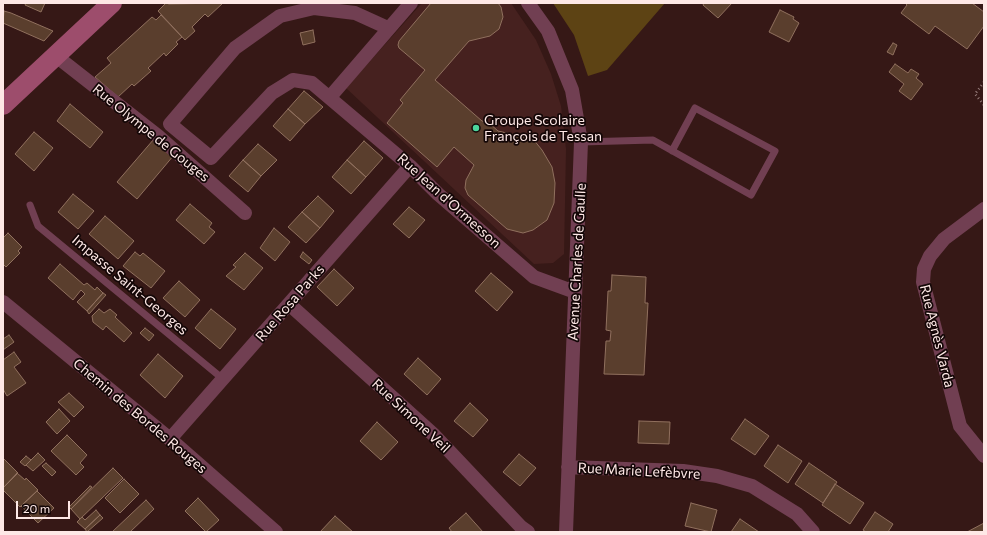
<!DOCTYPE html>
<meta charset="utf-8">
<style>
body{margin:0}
#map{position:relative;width:987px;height:535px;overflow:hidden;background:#361816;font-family:Commissioner,sans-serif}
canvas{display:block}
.frame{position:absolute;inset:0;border:4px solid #fee8e6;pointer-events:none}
.scale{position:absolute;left:16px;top:501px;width:54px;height:18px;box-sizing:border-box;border:2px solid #fee8e6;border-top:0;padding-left:5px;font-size:12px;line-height:14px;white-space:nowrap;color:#fee8e6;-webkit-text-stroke:3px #140707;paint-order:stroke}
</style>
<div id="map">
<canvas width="987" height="535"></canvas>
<div class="frame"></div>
<div class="scale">20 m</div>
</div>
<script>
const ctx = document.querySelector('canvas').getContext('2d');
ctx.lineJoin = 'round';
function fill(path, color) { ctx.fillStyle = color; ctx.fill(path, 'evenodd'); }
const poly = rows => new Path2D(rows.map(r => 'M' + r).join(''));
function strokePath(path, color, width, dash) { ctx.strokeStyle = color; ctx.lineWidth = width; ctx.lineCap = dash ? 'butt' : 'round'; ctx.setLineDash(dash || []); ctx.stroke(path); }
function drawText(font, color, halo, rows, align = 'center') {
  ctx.font = font + ' Commissioner,sans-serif'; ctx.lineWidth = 3.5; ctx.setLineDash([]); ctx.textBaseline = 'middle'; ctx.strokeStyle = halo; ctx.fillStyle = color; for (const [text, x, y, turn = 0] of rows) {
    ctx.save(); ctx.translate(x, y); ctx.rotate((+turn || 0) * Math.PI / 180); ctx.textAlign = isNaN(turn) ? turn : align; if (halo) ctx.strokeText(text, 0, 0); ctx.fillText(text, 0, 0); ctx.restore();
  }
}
const built = poly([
 [422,3,511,3,536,40,551,74,561,106,566,149,564,254,553,263,534,264,346,88]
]);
const green = poly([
 [553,3,665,3,607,70,588,76,574,35]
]);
const building = poly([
 [26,3,45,3,41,12,25,5,26,3],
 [166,3,169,4,223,3,208,17,205,14,192,27,195,31,185,40,158,11,166,3],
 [431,3,498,3,501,7,503,17,499,29,490,36,469,41,435,80,482,121,489,123,498,131,533,139,542,150,552,167,555,183,554,203,547,220,533,230,523,233,507,229,468,195,465,188,466,180,474,165,454,147,437,167,387,123,403,103,400,100,425,70,399,48,398,45,399,41,431,3],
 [704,3,732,3,718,18,703,5,704,3],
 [905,3,972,3,984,12,984,26,967,49,935,26,929,34,901,13,907,5,905,3],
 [780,10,794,17,793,19,799,23,789,42,769,32,780,10],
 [4,11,11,13,53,31,44,41,3,23,4,11],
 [161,15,182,37,176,42,178,44,166,56,164,53,148,68,151,71,134,86,132,84,118,97,95,77,111,63,107,58,152,17,156,20,161,15],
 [313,30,315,42,303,45,300,33,313,30],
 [893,43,897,45,893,55,887,52,893,43],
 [895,64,908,73,911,69,919,74,916,78,923,84,911,100,899,91,904,84,889,72,895,64],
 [304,91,323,107,305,124,288,109,304,91],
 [70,104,103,132,90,148,57,121,70,104],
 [288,109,305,124,290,141,273,126,288,109],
 [34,132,53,148,34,171,15,154,34,132],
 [154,139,174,155,137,199,117,182,154,139],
 [364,141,383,158,366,177,347,160,364,141],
 [258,144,277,160,261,176,243,160,258,144],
 [243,160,261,176,248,192,229,176,243,160],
 [347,160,366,177,351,194,332,177,347,160],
 [73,194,94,211,78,229,58,212,73,194],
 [318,196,334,211,320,228,302,212,318,196],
 [190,204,212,223,209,227,215,232,204,244,176,220,190,204],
 [409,207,425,220,409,238,393,224,409,207],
 [302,212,320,228,306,243,288,227,302,212],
 [105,216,134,241,118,259,89,234,105,216],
 [274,228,290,242,275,261,260,248,274,228],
 [8,233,22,247,18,251,20,253,6,267,3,264,3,238,8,233],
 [135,252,140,256,143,253,165,271,151,288,123,266,135,252],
 [303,252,312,260,309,264,300,257,303,252],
 [245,253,263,268,244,290,226,276,236,267,233,265,245,253],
 [60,264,84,285,87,283,95,290,97,287,103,293,87,311,77,302,85,294,81,290,73,300,48,278,60,264],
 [334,269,354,288,337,306,317,287,334,269],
 [491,273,513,292,497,311,475,291,491,273],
 [612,275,646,277,645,303,648,303,644,375,604,374,606,341,610,341,611,331,606,330,608,291,611,291,612,275],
 [179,281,200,300,185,317,163,298,179,281],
 [103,293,106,295,89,314,87,311,103,293],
 [99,309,104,313,110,309,117,315,115,317,132,333,124,342,106,326,103,330,93,322,92,316,99,309],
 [211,309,236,329,220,349,195,328,211,309],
 [145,328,154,335,149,341,140,333,145,328],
 [9,335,14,342,3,350,3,339,9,335],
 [14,352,21,362,14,367,26,383,7,396,3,389,3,360,14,352],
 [158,354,183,376,165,398,140,375,158,354],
 [418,358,441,379,427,395,404,374,418,358],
 [69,393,84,407,74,417,58,402,69,393],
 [470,403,488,420,473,437,454,421,470,403],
 [59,409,70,421,57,434,46,422,59,409],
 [745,419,769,436,755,455,731,439,745,419],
 [639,421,670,422,669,444,638,443,639,421],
 [377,422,398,442,381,460,360,441,377,422],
 [67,435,87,455,80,463,84,467,76,475,51,451,67,435],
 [778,445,802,461,788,483,764,466,778,445],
 [38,453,45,460,33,471,26,465,38,453],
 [519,454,536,468,520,486,503,472,519,454],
 [26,456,31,460,25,466,20,462,26,456],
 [3,458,18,473,3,488,3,458],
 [46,463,56,472,52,476,42,466,46,463],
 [809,463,837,482,823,503,795,484,809,463],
 [113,468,123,478,80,519,71,509,113,468],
 [17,473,25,480,26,478,38,490,20,507,3,490,3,488,17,473],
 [124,479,139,494,120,513,105,498,124,479],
 [835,484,864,503,850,524,822,505,835,484],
 [90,486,92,487,71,509,69,507,90,486],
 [37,491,54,508,38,523,21,506,37,491],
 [198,498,219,520,206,532,185,511,198,498],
 [146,500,154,509,130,532,112,532,146,500],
 [691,503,717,510,711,532,685,526,691,503],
 [96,510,100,515,85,529,77,522,82,517,85,520,96,510],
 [875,512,893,524,888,532,866,532,863,530,875,512],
 [466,513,483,532,452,532,449,528,466,513],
 [100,515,103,518,87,532,85,529,100,515],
 [335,516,353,532,320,532,335,516],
 [740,519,759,532,731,532,740,519],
 [984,523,984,532,967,532,984,523]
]);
const path = poly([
 [984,82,975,94,984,105]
]);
const lane = poly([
 [581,142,653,140,751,195,775,151,695,108,672,151],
 [30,205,38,226,223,379]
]);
const street = poly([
 [528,3,548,31,572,90,581,142,566,532],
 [388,28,355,13,314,8,280,16,235,48,170,124,211,158,272,93,293,80,312,83,410,166,438,194,534,277,575,292],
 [56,56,158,136,245,213],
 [330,97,411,3],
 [984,209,944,239,930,256,924,269,923,282,960,426,984,456],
 [3,302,170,439,276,532],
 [289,304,434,435,521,527,528,532],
 [170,439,410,166],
 [568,467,683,471,717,476,752,486,797,514,813,532]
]);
const secondary = poly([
 [3,105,112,3]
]);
const markers = [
 [476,128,4,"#4cd49b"]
];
const poiNames = [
 ["Groupe Scolaire",484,120],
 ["François de Tessan",484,136]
];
const streetNames = [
 ["Rue Olympe de Gouges",151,133,39],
 ["Rue Jean d'Ormesson",449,201,42],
 ["Avenue Charles de Gaulle",577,262,-87],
 ["Impasse Saint-Georges",130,285,40],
 ["Rue Rosa Parks",290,303,-49],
 ["Rue Agnès Varda",937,336,76],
 ["Chemin des Bordes Rouges",140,416,40],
 ["Rue Simone Veil",411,416,43],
 ["Rue Marie Lefèbvre",639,471,3]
];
fill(built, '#46211f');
fill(green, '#5d4314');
fill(building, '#5a3e2d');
strokePath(building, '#90705e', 1);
strokePath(path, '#967c7a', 2.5, [1, 3]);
strokePath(lane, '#713f52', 7);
strokePath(street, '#713f52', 14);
strokePath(secondary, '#9d4d6c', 20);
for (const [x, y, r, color] of markers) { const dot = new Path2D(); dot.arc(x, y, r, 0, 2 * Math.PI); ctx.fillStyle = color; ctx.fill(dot); strokePath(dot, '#140707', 1.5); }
drawText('14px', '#fee8e6', '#140707', poiNames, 'left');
drawText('14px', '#fee8e6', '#140707', streetNames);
</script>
